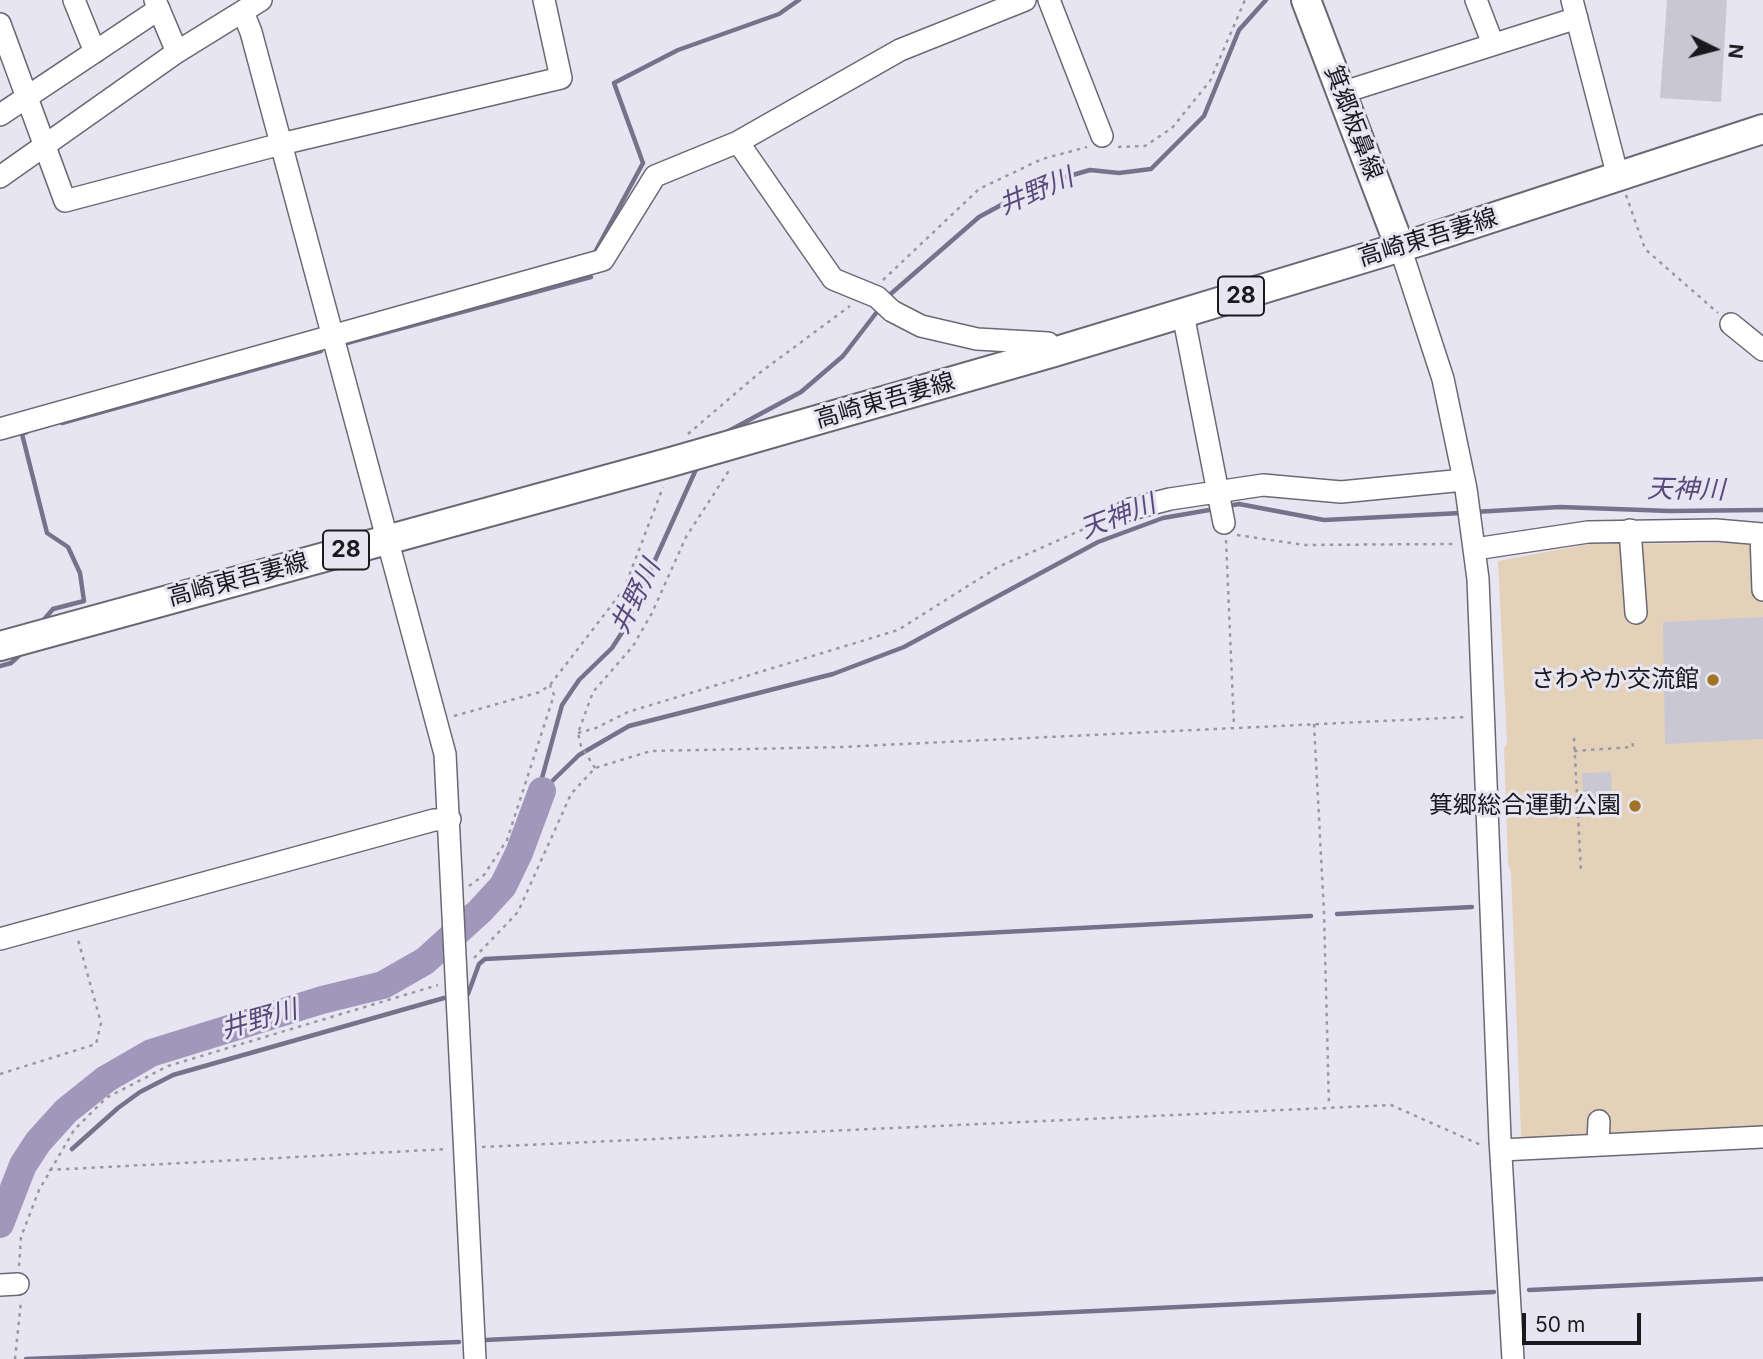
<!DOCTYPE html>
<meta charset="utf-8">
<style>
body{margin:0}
#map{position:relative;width:1763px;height:1359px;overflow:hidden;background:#e8e5f2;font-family:Inter,sans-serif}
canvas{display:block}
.north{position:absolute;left:1679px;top:14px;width:70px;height:70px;-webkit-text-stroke:5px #e8e5f2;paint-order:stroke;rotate:96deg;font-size:19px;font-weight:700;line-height:28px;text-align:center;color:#1a191e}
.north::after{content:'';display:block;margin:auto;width:24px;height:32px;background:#1a191e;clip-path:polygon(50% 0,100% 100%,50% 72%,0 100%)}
.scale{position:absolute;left:1522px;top:1313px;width:119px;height:32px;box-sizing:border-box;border:4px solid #1a191e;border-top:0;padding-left:9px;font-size:21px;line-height:24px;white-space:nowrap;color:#1a191e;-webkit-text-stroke:5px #e8e5f2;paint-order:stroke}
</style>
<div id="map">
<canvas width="1763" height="1359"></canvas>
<div class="north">N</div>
<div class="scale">50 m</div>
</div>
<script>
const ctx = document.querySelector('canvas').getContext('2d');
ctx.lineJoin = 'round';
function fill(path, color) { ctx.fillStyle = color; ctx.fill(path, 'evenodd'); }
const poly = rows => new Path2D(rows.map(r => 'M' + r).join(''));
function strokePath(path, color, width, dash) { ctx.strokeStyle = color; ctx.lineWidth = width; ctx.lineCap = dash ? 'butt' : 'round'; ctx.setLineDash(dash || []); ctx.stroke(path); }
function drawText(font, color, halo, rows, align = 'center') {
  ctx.font = font + ' Inter,"Noto Sans JP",sans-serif'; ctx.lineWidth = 6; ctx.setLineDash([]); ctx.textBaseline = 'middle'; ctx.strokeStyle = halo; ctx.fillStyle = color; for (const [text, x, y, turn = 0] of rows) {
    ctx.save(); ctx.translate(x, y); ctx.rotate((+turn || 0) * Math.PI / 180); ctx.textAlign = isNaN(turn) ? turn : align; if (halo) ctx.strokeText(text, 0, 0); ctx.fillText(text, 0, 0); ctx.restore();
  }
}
const green = poly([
 [1736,543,1763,546,1763,1129,1525,1139,1521,1136,1511,872,1508,864,1504,748,1507,743,1498,561,1589,544]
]);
const stream = poly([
 [594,254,643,163,614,83,678,50,779,14,799,0],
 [886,298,979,217,1038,185,1090,170,1119,173,1151,169,1204,116,1239,30,1266,0],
 [347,343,591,277],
 [62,423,321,351],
 [27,432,22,434,47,533,68,547,80,573,84,601,53,609,41,623],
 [723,434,801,392,843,356,880,308],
 [1227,506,1239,504,1324,520,1461,513],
 [1474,512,1560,507,1670,511,1763,510],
 [0,666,11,663,23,652],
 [542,790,542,778,562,705,579,680,612,648,623,631,698,465],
 [542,791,579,755,629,726,833,674,904,647,1098,542,1163,518,1215,509],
 [1337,914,1472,907],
 [468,994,479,964,485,959,1311,916],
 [72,1149,118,1108,140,1092,173,1075,444,998],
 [1529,1290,1763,1279],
 [485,1340,1494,1292],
 [26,1359,459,1342]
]);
const river = poly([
 [0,1224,23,1165,38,1142,66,1111,106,1079,151,1053,322,1000,383,985,425,961,480,911,503,886,519,853,542,791]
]);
const building = poly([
 [1667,0,1727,0,1721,102,1660,98],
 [1763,617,1763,739,1665,744,1663,622],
 [1611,772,1612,814,1584,815,1582,773]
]);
const path = poly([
 [1118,147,1145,146,1172,128,1210,81,1245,0],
 [1626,195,1645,249,1718,313],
 [883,280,979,189,1042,159,1087,147],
 [688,434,758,374,850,306],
 [1237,535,1305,545,1453,544],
 [1226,540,1234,726],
 [454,716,540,692,550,685,624,589,663,487],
 [1314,724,1324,912,1329,1106],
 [578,733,596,728,628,712,898,630,998,567,1111,517],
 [1574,738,1581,872],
 [1574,751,1633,747,1632,739],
 [595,768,581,746,578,733,593,692,633,646,652,613,686,537,730,469],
 [469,886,484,875,507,840,554,695,550,685],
 [474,958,518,912,571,794,595,768,651,751,841,747,1466,717],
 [0,1074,96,1044,101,1023,77,936],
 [482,1147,1391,1105,1481,1145],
 [49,1170,448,1149],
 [19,1266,21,1237,39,1190,74,1130,106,1098,168,1066,438,985],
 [15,1359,21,1301]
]);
const minor = poly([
 [74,0,95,52],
 [155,0,177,52],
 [1049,0,1102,136],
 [1476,0,1493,44],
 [1572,0,1618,177],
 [243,12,251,32,445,754,475,1359],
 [0,24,65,201,281,144,561,78,544,0],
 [1341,93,1577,18],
 [0,115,159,9],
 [738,142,833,279,877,297,892,311,921,326,977,339,1048,343,1054,352],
 [0,177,177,52,261,0],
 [1400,247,1443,379,1466,489,1478,579,1500,1139,1513,1359],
 [1183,314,1224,523],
 [1731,324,1763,350],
 [0,429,603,260,655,176,738,142,900,50,1025,0],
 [1127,510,1170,499,1263,485,1341,492,1464,480],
 [1630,530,1636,613],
 [1761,534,1763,590],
 [1475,549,1588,532,1716,530,1763,534],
 [0,939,434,820,450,819],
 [1598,1144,1599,1121],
 [1501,1150,1763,1137],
 [0,1285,18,1284]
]);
const major = poly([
 [1306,0,1400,247],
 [0,646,671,462,1054,352,1424,240,1763,129]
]);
const markers = [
 [1713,680,7,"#a17425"],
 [1635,806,7,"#a17425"]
];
const shields = [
 [1241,296,46],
 [346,550,46]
];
const shieldNames = [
 ["28",1241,296],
 ["28",346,550]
];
const streetNames = [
 ["箕郷板鼻線",1353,123,69],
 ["高崎東吾妻線",1428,238,-17],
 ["高崎東吾妻線",885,401,-16],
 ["高崎東吾妻線",238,580,-15]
];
const poiNames = [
 ["さわやか交流館",1699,680],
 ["箕郷総合運動公園",1621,806]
];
const waterNames = [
 ["井野川",1036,192,-23],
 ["天神川",1686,490,1],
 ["天神川",1118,517,-21],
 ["井野川",636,597,-64],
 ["井野川",259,1020,-16]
];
fill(green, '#e3d2b9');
strokePath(stream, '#78718b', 4.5);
strokePath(river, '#a097ba', 28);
fill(building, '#cac7d4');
strokePath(minor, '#6b6873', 24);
strokePath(major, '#6b6873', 32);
strokePath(path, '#9a98a2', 2.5, [3.5, 5]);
strokePath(minor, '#fff', 21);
strokePath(major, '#fff', 28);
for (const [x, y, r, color] of markers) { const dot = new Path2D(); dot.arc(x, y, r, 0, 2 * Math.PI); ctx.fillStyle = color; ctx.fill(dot); strokePath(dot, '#e8e5f2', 2.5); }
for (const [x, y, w] of shields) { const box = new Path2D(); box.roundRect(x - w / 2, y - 19.5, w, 39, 5); ctx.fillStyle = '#e8e5f2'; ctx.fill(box); strokePath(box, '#1a191e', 2); }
drawText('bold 23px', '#1a191e', null, shieldNames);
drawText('24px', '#1a191e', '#e8e5f2', streetNames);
drawText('24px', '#1a191e', '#e8e5f2', poiNames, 'right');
drawText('italic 26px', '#58497b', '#e8e5f2', waterNames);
</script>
